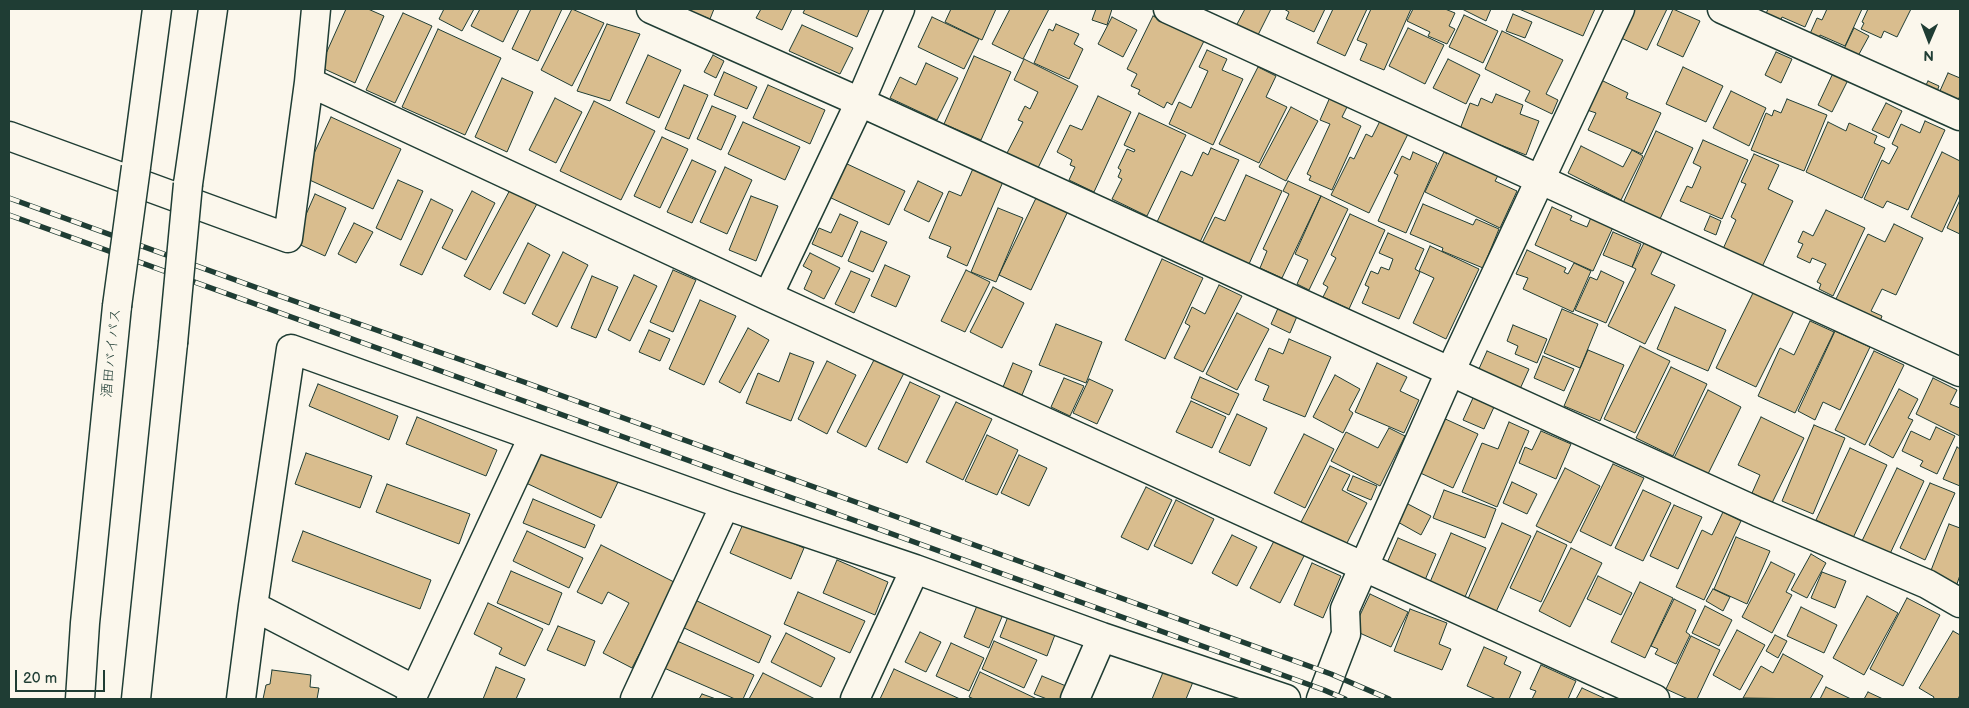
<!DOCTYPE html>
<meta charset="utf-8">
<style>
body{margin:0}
#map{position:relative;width:1969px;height:708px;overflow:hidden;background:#fbf7ec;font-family:"Balsamiq Sans",sans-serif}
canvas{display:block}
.frame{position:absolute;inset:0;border:10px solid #1f3d34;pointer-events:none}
.north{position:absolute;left:1904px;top:15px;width:50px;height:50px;-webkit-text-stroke:4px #fbf7ec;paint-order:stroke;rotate:181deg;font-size:14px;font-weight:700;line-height:20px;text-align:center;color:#1f3d34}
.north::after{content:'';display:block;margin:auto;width:18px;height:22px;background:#1f3d34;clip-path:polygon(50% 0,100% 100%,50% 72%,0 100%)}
.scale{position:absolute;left:15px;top:670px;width:90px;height:22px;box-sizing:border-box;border:2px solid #1f3d34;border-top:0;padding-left:6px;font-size:15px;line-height:18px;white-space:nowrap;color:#1f3d34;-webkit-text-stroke:4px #fbf7ec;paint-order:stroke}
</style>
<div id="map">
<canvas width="1969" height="708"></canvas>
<div class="frame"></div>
<div class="north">N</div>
<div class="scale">20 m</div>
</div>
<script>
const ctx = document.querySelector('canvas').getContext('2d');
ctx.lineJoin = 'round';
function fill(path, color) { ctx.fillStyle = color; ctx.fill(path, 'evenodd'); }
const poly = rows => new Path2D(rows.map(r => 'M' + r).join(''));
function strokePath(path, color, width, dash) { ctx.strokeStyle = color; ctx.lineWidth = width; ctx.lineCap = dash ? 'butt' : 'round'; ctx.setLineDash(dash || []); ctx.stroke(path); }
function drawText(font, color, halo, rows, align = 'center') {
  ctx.font = font + ' "Balsamiq Sans","Klee One",sans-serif'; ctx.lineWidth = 4; ctx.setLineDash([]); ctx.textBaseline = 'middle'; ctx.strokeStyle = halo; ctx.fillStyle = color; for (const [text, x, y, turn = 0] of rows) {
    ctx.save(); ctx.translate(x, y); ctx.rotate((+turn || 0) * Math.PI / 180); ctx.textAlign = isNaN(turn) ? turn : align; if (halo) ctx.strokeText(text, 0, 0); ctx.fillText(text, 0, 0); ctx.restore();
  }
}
const building = poly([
 [346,9,368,9,384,16,355,83,320,67,346,9],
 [444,9,474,9,462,31,439,19,444,9],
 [480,9,519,9,503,42,471,26,480,9],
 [531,9,562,9,538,61,512,49,531,9],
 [572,9,604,23,572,86,541,70,572,9],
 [685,9,714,9,710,19,685,9],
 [761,9,792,9,782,30,756,18,761,9],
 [805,9,865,9,869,10,857,37,803,13,805,9],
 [951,9,996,9,982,40,945,22,951,9],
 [1010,9,1049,9,1023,59,992,44,1010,9],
 [1096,9,1112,9,1107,25,1092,20,1096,9],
 [1245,9,1271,9,1257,37,1236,26,1245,9],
 [1284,9,1325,9,1314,32,1286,19,1289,12,1284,9],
 [1333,9,1367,9,1345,56,1317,43,1333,9],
 [1371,9,1411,9,1384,70,1360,60,1367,44,1357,40,1371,9],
 [1413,9,1445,9,1455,13,1449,26,1455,29,1447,44,1428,36,1430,32,1407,21,1413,9],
 [1462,9,1491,9,1486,21,1462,9],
 [1519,9,1595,9,1583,36,1519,9],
 [1633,9,1667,9,1647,50,1619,37,1633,9],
 [1673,9,1700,21,1683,57,1657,45,1673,9],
 [1768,9,1813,9,1805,27,1782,17,1780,22,1765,16,1768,9],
 [1827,9,1862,9,1845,46,1820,35,1818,40,1809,36,1817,18,1822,20,1827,9],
 [1868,9,1911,9,1897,37,1884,31,1881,38,1861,29,1864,23,1862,22,1868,9],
 [403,13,432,26,395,103,366,90,403,13],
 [1513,14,1532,22,1525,38,1506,31,1513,14],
 [1464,15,1498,31,1483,63,1449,47,1464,15],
 [1153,16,1204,41,1172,105,1167,102,1164,108,1138,94,1140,90,1131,86,1137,74,1127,69,1153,16],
 [932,17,979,39,964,69,918,47,932,17],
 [1112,17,1137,30,1123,57,1098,44,1112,17],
 [607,24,640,34,610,101,577,91,607,24],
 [1056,24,1079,34,1074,44,1083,49,1069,79,1034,63,1049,29,1053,31,1056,24],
 [802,25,853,48,840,74,789,51,802,25],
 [1408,28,1444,45,1425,84,1389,66,1408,28],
 [1854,28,1869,36,1858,56,1844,49,1854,28],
 [438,29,501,58,465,135,402,107,438,29],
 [1502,31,1563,60,1546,94,1558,100,1552,114,1525,101,1530,91,1485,69,1502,31],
 [1207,50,1227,59,1222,70,1243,79,1213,145,1169,124,1179,102,1191,108,1208,71,1199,67,1207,50],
 [1776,52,1792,59,1781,83,1765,75,1776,52],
 [648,55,681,70,659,118,626,103,648,55],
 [713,55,724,61,716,78,704,72,713,55],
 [974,56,1011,72,981,140,944,124,974,56],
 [1024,59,1078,86,1037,170,1006,155,1023,122,1018,120,1025,106,1030,109,1038,92,1014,80,1024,59],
 [1448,59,1480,75,1466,104,1433,88,1448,59],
 [926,63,958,78,937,120,890,98,900,77,916,85,926,63],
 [1258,67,1276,76,1266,97,1287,107,1259,163,1219,144,1258,67],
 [1683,67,1723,86,1706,122,1666,104,1683,67],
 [1834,71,1849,78,1832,112,1818,105,1834,71],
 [724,72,757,87,747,109,714,95,724,72],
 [1948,73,1960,78,1960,95,1958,101,1939,93,1948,73],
 [502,78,533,92,507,152,475,137,502,78],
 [1601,80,1628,93,1626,98,1661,113,1642,154,1588,130,1596,113,1587,110,1601,80],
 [1928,81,1939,86,1936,94,1924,89,1928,81],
 [684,85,708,95,689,139,665,129,684,85],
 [768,85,825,110,810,144,753,118,768,85],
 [1731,91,1766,108,1749,146,1713,128,1731,91],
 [1496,94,1523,105,1520,114,1539,121,1526,155,1460,129,1470,103,1478,106,1481,98,1492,103,1496,94],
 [1331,95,1349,103,1342,117,1361,126,1332,190,1309,180,1311,176,1307,174,1330,124,1320,120,1331,95],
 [1098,96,1131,112,1094,192,1069,180,1075,167,1070,165,1072,160,1057,152,1070,125,1082,130,1098,96],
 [555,98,582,112,556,163,529,150,555,98],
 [1787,99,1827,115,1804,171,1751,150,1766,113,1772,116,1774,110,1781,113,1787,99],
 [594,101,655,131,621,200,560,171,594,101],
 [1886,103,1902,111,1889,138,1872,130,1886,103],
 [712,106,736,116,721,150,697,139,712,106],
 [1291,107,1318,121,1286,181,1259,167,1291,107],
 [1139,113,1186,135,1147,216,1112,199,1122,179,1118,177,1121,170,1118,168,1127,149,1134,152,1135,150,1124,145,1139,113],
 [331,117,401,149,373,209,303,177,331,117],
 [1380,121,1408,134,1369,213,1331,195,1350,157,1354,159,1366,134,1372,137,1380,121],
 [1925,121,1945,130,1908,210,1887,201,1883,208,1864,199,1882,160,1889,164,1898,147,1892,144,1901,124,1920,133,1925,121],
 [743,122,800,147,785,180,728,154,743,122],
 [1828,122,1846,131,1849,123,1877,136,1874,143,1885,148,1862,198,1806,172,1828,122],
 [1656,131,1693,148,1660,219,1623,203,1656,131],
 [662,137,688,149,660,208,634,196,662,137],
 [1703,140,1748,160,1722,219,1680,201,1687,186,1692,188,1701,167,1693,163,1703,140],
 [1581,146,1623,167,1632,150,1643,156,1621,200,1568,173,1581,146],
 [1211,148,1239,160,1200,242,1157,222,1181,171,1192,176,1203,152,1208,155,1211,148],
 [1450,148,1500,172,1495,181,1517,191,1500,228,1425,192,1444,152,1447,154,1450,148],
 [1413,152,1437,163,1406,233,1378,221,1398,175,1394,173,1402,156,1410,160,1413,152],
 [1942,152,1960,161,1960,193,1942,232,1911,217,1942,152],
 [1754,154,1779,165,1768,189,1793,201,1762,267,1723,249,1736,220,1731,217,1746,184,1741,182,1754,154],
 [692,160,716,171,692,223,667,212,692,160],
 [845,163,905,191,889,225,829,197,845,163],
 [975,164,1005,177,967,266,947,257,951,247,929,238,949,191,961,196,975,164],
 [725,167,752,180,727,234,700,222,725,167],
 [1246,175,1282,191,1249,264,1202,243,1215,217,1225,221,1246,175],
 [398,180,423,191,401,240,376,228,398,180],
 [918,181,943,193,929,222,904,210,918,181],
 [1288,181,1321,196,1282,278,1260,268,1267,251,1263,249,1289,194,1283,191,1288,181],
 [511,188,538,202,490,290,464,276,511,188],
 [472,191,495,203,466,260,442,248,472,191],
 [315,194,346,208,325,256,294,242,315,194],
 [751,196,778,206,756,261,729,250,751,196],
 [1037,196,1068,211,1031,290,999,275,1037,196],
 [1321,196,1348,209,1309,290,1297,284,1308,260,1295,254,1321,196],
 [431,199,453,210,422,275,400,265,431,199],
 [1960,200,1960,234,1947,228,1960,200],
 [1423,204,1473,225,1476,219,1499,229,1483,268,1442,251,1443,248,1410,234,1423,204],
 [1552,207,1572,216,1570,220,1587,227,1592,215,1614,225,1593,271,1535,245,1552,207],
 [998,208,1023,218,996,282,971,272,998,208],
 [1826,210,1865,228,1833,296,1819,289,1821,284,1817,282,1826,264,1812,258,1810,263,1797,257,1803,244,1798,242,1803,231,1813,236,1826,210],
 [840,214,858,222,842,257,812,244,819,228,831,233,840,214],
 [1350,214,1385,230,1349,309,1323,297,1328,287,1323,284,1336,258,1331,255,1350,214],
 [1710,216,1721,221,1716,235,1704,230,1710,216],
 [354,223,373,232,356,263,338,254,354,223],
 [1894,224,1923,238,1896,295,1882,289,1871,311,1882,316,1879,324,1834,303,1868,234,1885,242,1894,224],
 [861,231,887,242,873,272,848,261,861,231],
 [1613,232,1641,244,1632,267,1603,255,1613,232],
 [1388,233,1424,249,1415,269,1420,272,1399,319,1362,303,1369,287,1365,285,1371,271,1378,274,1381,267,1389,270,1393,259,1379,253,1388,233],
 [528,243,550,255,525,304,503,293,528,243],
 [1644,243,1662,252,1651,274,1675,285,1645,344,1608,326,1636,269,1632,267,1644,243],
 [1430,246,1479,269,1446,339,1413,323,1434,278,1419,271,1430,246],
 [1527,250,1566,268,1564,272,1568,274,1574,263,1591,271,1573,312,1523,289,1528,278,1516,274,1527,250],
 [563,252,588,265,557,327,532,314,563,252],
 [810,253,840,268,824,299,804,289,812,271,803,266,810,253],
 [1162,259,1203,278,1165,359,1125,340,1162,259],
 [885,265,910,276,896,307,871,296,885,265],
 [673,270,696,280,673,332,650,322,673,270],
 [966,270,990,282,965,332,941,321,966,270],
 [851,271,870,279,854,313,835,304,851,271],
 [1601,271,1624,282,1606,323,1575,310,1590,277,1597,280,1601,271],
 [634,275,657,286,630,341,608,330,634,275],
 [592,276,618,287,596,338,571,328,592,276],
 [1219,285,1242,296,1203,372,1174,358,1190,326,1185,323,1192,307,1205,314,1219,285],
 [993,287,1024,303,1002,348,970,332,993,287],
 [1754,291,1794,311,1756,387,1716,368,1754,291],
 [700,300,736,316,704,385,669,369,700,300],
 [1279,306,1298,314,1290,333,1271,324,1279,306],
 [1675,307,1726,330,1708,371,1657,349,1675,307],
 [1562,309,1598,324,1580,368,1544,353,1562,309],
 [1237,313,1269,329,1237,390,1206,374,1237,313],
 [1810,321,1834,332,1795,413,1758,396,1780,348,1794,355,1810,321],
 [1056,324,1102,342,1086,383,1039,365,1056,324],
 [1513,325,1547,339,1537,363,1515,354,1518,346,1507,341,1513,325],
 [748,328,769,340,740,393,719,382,748,328],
 [649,330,670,339,660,361,639,352,649,330],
 [1835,331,1870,347,1840,410,1823,402,1815,420,1798,411,1835,331],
 [1289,339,1331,357,1305,417,1263,400,1269,386,1255,380,1269,348,1283,354,1289,339],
 [1640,346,1670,361,1635,433,1604,419,1640,346],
 [1588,350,1624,365,1600,421,1564,406,1588,350],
 [1487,351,1529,369,1520,389,1478,371,1487,351],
 [1874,351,1904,365,1865,445,1835,430,1874,351],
 [790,353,814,362,791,421,746,403,758,373,779,382,790,353],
 [1543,356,1574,369,1564,391,1534,378,1543,356],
 [875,358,904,373,866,447,837,432,875,358],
 [827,361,856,375,827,434,798,419,827,361],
 [1013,363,1032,371,1022,395,1003,387,1013,363],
 [1377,363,1407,377,1400,391,1419,400,1404,433,1355,412,1377,363],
 [1671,367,1707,384,1673,456,1636,438,1671,367],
 [1335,375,1360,389,1349,410,1353,413,1343,433,1313,417,1335,375],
 [1200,377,1239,394,1229,415,1191,398,1200,377],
 [1064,378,1084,386,1070,416,1051,407,1064,378],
 [1933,378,1957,390,1950,404,1960,408,1960,436,1916,414,1933,378],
 [1089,379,1113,390,1097,424,1073,413,1089,379],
 [910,382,940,396,907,463,878,449,910,382],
 [318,384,398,416,389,440,309,406,318,384],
 [1899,389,1918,399,1908,418,1913,420,1893,458,1869,445,1899,389],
 [1708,390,1741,407,1708,474,1674,458,1708,390],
 [1473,398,1494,407,1484,429,1463,420,1473,398],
 [1191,401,1226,417,1212,448,1176,432,1191,401],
 [956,402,992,419,963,480,926,462,956,402],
 [1237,414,1267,428,1250,466,1219,452,1237,414],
 [417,417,497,450,486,476,406,444,417,417],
 [1441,417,1478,434,1453,488,1416,471,1441,417],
 [1761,417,1804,438,1772,503,1752,493,1760,475,1738,465,1761,417],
 [1509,422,1529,431,1497,507,1462,492,1482,443,1498,449,1509,422],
 [1814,425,1845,438,1813,514,1782,501,1814,425],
 [1936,427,1955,436,1937,474,1920,466,1923,461,1902,451,1911,431,1930,440,1936,427],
 [1389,428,1405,436,1380,486,1331,461,1346,432,1378,448,1389,428],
 [1541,431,1571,444,1556,479,1519,463,1525,447,1532,450,1541,431],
 [1304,434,1334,449,1305,508,1274,493,1304,434],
 [987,435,1018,450,997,495,965,481,987,435],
 [542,447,618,482,601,518,526,483,542,447],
 [1957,447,1960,449,1960,486,1943,479,1957,447],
 [1850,448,1887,465,1853,538,1816,520,1850,448],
 [306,453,372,476,360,508,295,484,306,453],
 [1019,455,1047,468,1029,506,1001,493,1019,455],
 [1613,464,1644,478,1611,546,1580,531,1613,464],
 [1330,466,1350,475,1342,490,1367,503,1345,547,1300,524,1330,466],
 [1565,468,1600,486,1571,543,1536,526,1565,468],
 [1897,468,1924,481,1889,556,1861,543,1897,468],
 [1353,476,1377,486,1371,500,1347,490,1353,476],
 [1512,482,1537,494,1527,514,1503,503,1512,482],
 [1930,483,1955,493,1925,560,1900,548,1930,483],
 [387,484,470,514,459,544,376,512,387,484],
 [1146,487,1172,500,1148,550,1121,537,1146,487],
 [1444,490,1496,509,1485,538,1433,518,1444,490],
 [1643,490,1671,503,1643,561,1615,548,1643,490],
 [533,499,595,525,585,548,523,523,533,499],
 [1176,500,1214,519,1192,564,1154,546,1176,500],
 [1406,503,1431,516,1421,535,1396,521,1406,503],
 [1674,505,1702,517,1678,569,1650,556,1674,505],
 [1723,512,1741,521,1704,600,1676,587,1702,530,1712,535,1723,512],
 [744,522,804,548,791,579,730,553,744,522],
 [1502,523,1531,536,1495,614,1467,601,1502,523],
 [1949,524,1960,528,1960,575,1957,584,1930,573,1949,524],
 [303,531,431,580,420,609,292,561,303,531],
 [527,531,583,558,569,588,513,561,527,531],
 [1537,531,1567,545,1541,602,1510,588,1537,531],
 [1451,533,1486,548,1465,597,1430,582,1451,533],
 [1232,535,1257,547,1237,586,1212,573,1232,535],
 [1736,537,1770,551,1747,604,1714,589,1736,537],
 [1398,538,1436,554,1425,580,1387,563,1398,538],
 [1275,539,1305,554,1280,603,1250,588,1275,539],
 [601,545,676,583,632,668,603,653,629,603,608,592,602,604,577,592,601,545],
 [1571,548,1602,563,1570,627,1539,611,1571,548],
 [1811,554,1826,563,1807,598,1791,590,1811,554],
 [837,560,888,582,875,615,823,593,837,560],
 [1771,562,1795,574,1786,592,1792,595,1772,633,1742,617,1771,562],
 [1312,563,1341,576,1323,618,1294,605,1312,563],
 [511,571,562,593,549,625,497,603,511,571],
 [1822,572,1846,581,1835,608,1811,598,1822,572],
 [1598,576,1632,593,1621,615,1587,599,1598,576],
 [1640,582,1673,598,1645,658,1611,642,1640,582],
 [1713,589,1730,597,1723,611,1706,601,1713,589],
 [798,592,865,621,850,653,784,624,798,592],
 [1370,594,1408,612,1391,647,1353,630,1370,594],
 [1867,596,1898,613,1864,675,1833,658,1867,596],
 [1907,598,1940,615,1903,686,1870,669,1907,598],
 [1674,599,1696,610,1686,632,1690,635,1676,664,1655,654,1658,649,1651,646,1674,599],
 [695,600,771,636,759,663,682,627,695,600],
 [979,601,1004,612,989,648,964,637,979,601],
 [488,603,543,629,525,666,499,654,502,648,474,634,488,603],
 [1705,606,1732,620,1719,646,1692,633,1705,606],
 [1801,607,1837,625,1824,653,1787,636,1801,607],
 [1410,609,1447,623,1439,644,1451,649,1442,670,1394,651,1410,609],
 [1009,614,1056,632,1047,656,1000,637,1009,614],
 [558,626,595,641,585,666,547,650,558,626],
 [1737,630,1765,645,1740,690,1713,675,1737,630],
 [1953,631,1960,635,1960,695,1958,699,1933,699,1934,697,1919,688,1953,631],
 [920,632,941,642,926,672,905,662,920,632],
 [786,633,835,658,821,687,771,662,786,633],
 [1775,635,1787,641,1778,658,1766,651,1775,635],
 [1691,636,1720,650,1697,699,1688,699,1666,689,1691,636],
 [677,641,754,675,743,699,735,699,664,668,677,641],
 [994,641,1037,660,1024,688,982,669,994,641],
 [951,643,984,658,969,691,936,676,951,643],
 [1484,647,1507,657,1504,664,1521,672,1509,699,1496,699,1467,686,1484,647],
 [1783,654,1823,676,1810,699,1743,698,1761,666,1773,673,1783,654],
 [1541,665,1576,681,1568,699,1532,699,1536,691,1530,689,1541,665],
 [496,667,525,679,516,699,483,699,496,667],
 [894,669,960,699,880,699,894,669],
 [272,670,311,675,310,687,319,688,317,699,263,699,266,685,270,684,272,670],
 [1164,670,1193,682,1186,699,1152,699,1164,670],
 [980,672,1037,699,974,699,969,697,980,672],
 [763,673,815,699,749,699,763,673],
 [1042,676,1066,686,1060,699,1047,699,1034,694,1042,676],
 [1826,687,1851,699,1820,699,1826,687],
 [1582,688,1606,699,1576,699,1582,688],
 [1868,692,1883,699,1864,699,1868,692],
 [702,694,716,699,699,699,702,694]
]);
const minor = poly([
 [651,9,860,102,1758,512,1927,584,1960,603],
 [1168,9,1960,372],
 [1722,9,1960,116],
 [309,82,768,296,1655,699],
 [9,136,288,238,309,82,316,9],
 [768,296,860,102,900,9],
 [253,606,415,690],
 [241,699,253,606,291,349,725,505,915,569,1102,637,1286,699],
 [411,699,533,437],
 [635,699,725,505],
 [855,699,915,569],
 [1075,699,1102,637],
 [1321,699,1346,634,1345,609,1450,372,1620,9]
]);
const highway = poly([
 [136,167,157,9],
 [188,184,213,9],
 [80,699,85,623,117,306],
 [136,699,173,343]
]);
const rail = poly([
 [9,198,277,295,524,382,1331,674,1389,699],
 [9,215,1324,690,1345,699]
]);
const highwayBridge = poly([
 [117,306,136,167],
 [173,343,188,184]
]);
const streetNames = [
 ["酒田バイパス",112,353,-84]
];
fill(building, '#d9bd8e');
strokePath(building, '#1f3d34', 1);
strokePath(minor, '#1f3d34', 31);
strokePath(highway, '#1f3d34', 31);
strokePath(minor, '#fbf7ec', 28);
strokePath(highway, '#fbf7ec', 28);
strokePath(rail, '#1f3d34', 5.5);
strokePath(rail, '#fbf7ec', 4, [11]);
strokePath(highwayBridge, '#1f3d34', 31, []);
strokePath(highwayBridge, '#fbf7ec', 28);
drawText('15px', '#1f3d34', '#fbf7ec', streetNames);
</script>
